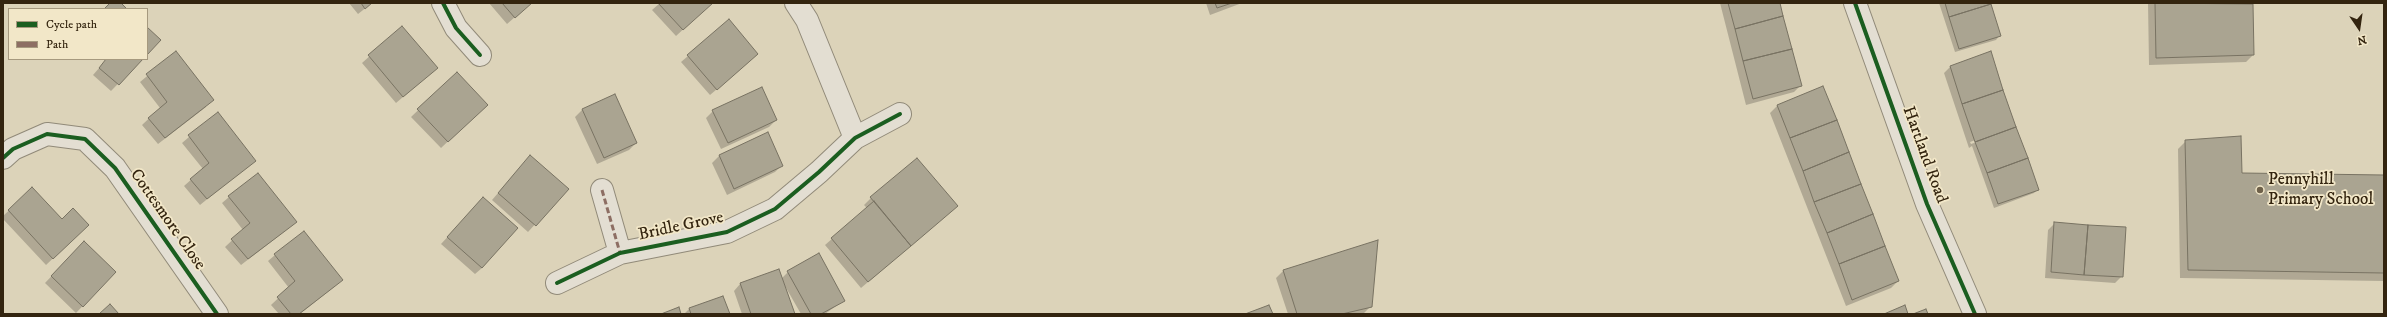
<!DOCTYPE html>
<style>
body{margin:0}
#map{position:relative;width:2387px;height:317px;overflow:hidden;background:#dcd3b9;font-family:"IM FELL DW Pica",serif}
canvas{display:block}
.frame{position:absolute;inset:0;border:4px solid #33240f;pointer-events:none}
.legend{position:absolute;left:8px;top:8px;width:140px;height:52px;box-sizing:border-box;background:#f2e7c8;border:1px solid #a6997e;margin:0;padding:5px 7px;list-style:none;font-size:12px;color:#33240f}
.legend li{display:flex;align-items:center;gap:8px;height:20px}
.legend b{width:20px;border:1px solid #a6997e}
.north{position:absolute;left:2339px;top:8px;width:40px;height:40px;-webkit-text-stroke:3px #f2e7c8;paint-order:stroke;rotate:167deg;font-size:11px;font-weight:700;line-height:16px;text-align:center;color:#33240f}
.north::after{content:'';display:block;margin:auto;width:14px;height:18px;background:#33240f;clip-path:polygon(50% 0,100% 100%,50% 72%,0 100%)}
</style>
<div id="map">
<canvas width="2387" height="317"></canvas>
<div class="frame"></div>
<ul class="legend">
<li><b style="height:5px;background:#1b5e20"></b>Cycle path</li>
<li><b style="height:5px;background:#8d6e63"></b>Path</li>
</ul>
<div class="north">N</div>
</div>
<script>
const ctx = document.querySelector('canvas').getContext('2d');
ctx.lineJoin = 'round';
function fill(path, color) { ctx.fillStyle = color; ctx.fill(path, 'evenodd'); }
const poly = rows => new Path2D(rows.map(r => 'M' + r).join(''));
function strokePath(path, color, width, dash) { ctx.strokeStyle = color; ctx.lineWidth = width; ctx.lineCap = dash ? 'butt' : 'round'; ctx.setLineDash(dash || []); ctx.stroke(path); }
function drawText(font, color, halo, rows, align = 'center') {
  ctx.font = font + ' "IM FELL DW Pica",serif'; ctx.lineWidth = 3.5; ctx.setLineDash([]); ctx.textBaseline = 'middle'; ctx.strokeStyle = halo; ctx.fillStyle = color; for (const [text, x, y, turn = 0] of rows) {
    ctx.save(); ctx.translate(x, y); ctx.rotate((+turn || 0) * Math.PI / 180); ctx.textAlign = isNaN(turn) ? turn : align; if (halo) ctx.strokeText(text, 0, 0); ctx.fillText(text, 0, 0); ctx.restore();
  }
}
const shadow = poly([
 [349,3,372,3,358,14],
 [489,3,531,3,507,24],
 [660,3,712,3,676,36,652,10],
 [1206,3,1242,3,1210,15],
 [1720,3,1779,3,1801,85,1794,92,1746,105],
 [1939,3,1989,3,2000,35,1996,40,1955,52],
 [2148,3,2223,3,2253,55,2246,62,2149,65],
 [402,27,430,74,396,103,362,63],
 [176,52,206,107,158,144,142,125,160,108,140,82],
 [688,56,750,61,710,95,681,62],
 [107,59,142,59,111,91,93,75],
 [1950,67,2016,128,2038,189,2034,193,1994,208,1972,146,1969,148,1944,73],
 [2008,129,2008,131,1971,144,1970,142],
 [457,73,480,111,441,148,411,117],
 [1823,88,1898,281,1891,288,1846,306,1770,113,1777,106],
 [614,95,636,143,629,150,597,164,575,117,582,110],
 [713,111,776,120,769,127,721,149,706,118],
 [217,113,254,161,200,205,184,186,203,169,182,143],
 [768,133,782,165,775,172,727,195,712,163,719,156],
 [2186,141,2241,174,2384,176,2384,281,2180,278,2178,149],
 [917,160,957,206,861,288,825,245,867,208,864,205,871,198],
 [524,163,567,189,528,232,492,200],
 [32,189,62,220,81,232,46,265,3,219,3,216],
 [229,197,289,228,241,265,225,247,243,230,222,203],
 [477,205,482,268,475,274,441,244],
 [2055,223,2122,276,2115,283,2045,278,2048,230],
 [1377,241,1371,306,1364,313,1288,314,1276,278,1283,271],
 [84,242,115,272,76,313,45,283],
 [275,255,335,286,300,314,279,314,271,305,289,288,268,261],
 [778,270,781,279,788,272,844,300,825,314,801,314,785,286,794,314,742,314,734,291,740,284],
 [689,309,729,314,684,314]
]);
const building = poly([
 [110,3,121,3,127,9,104,9,110,3],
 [361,3,372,3,365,9,361,3],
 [502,3,532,3,515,18,502,3],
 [658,3,713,3,683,30,658,3],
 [1215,3,1232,3,1217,8,1215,3],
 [1728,3,1780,3,1783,16,1735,29,1728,3],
 [1945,3,1991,3,1991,4,1949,17,1945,3],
 [2155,3,2253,4,2254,55,2156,58,2155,3],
 [1991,4,2001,36,1959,49,1949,17,1991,4],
 [1783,16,1792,49,1743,61,1735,29,1783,16],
 [729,19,758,54,717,90,687,55,729,19],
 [402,26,438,68,403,97,368,55,402,26],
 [147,27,161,40,147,55,147,27],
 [1792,49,1802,86,1753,99,1743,61,1792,49],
 [176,51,214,100,165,138,148,118,167,102,146,74,176,51],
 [1991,51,2003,90,1962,104,1950,66,1991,51],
 [106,59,143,59,119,85,99,68,106,59],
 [457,72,488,105,448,142,417,109,457,72],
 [1823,86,1837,120,1790,138,1777,105,1823,86],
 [762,87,777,120,728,143,712,110,762,87],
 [2003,90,2016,127,1975,142,1962,104,2003,90],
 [615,94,637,143,604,158,582,109,615,94],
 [218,112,256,161,207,199,190,179,209,163,188,135,218,112],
 [1837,120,1849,152,1803,171,1790,138,1837,120],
 [2016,127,2028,158,1987,173,1975,142,2016,127],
 [768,132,783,166,734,189,719,155,768,132],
 [2241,136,2242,173,2384,175,2384,273,2188,270,2185,140,2241,136],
 [1849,152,1861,184,1814,202,1803,171,1849,152],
 [530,155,569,189,536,226,498,193,530,155],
 [917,158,958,206,911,246,870,197,917,158],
 [2028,158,2039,190,1998,204,1987,173,2028,158],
 [258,173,297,222,248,259,231,239,250,223,228,196,258,173],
 [1861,184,1873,214,1827,233,1814,202,1861,184],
 [32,187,62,219,73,208,89,225,53,259,8,210,32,187],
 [483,197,518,228,482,268,447,237,483,197],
 [874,201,911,246,868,282,831,238,874,201],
 [1873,214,1885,246,1839,264,1827,233,1873,214],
 [2054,222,2088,225,2084,275,2051,272,2054,222],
 [2088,225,2126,227,2123,277,2084,275,2088,225],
 [304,231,343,280,299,314,291,314,277,297,295,281,274,254,304,231],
 [1378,240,1372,307,1342,314,1297,314,1283,270,1378,240],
 [84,241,116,272,83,307,51,276,84,241],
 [1885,246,1899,281,1852,300,1839,264,1885,246],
 [819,253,845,301,821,314,811,314,787,271,819,253],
 [779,269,795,314,751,314,740,283,779,269],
 [723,296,730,314,691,314,689,308,723,296],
 [110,304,119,314,99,314,110,304],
 [1269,305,1273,314,1245,314,1269,305],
 [1905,305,1908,314,1884,314,1905,305],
 [679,307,681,314,661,314,679,307],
 [1926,309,1928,314,1913,314,1926,309]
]);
const minor = poly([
 [443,3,456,28,480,55],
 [796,3,807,20,855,138],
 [1855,3,1927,204,1975,314],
 [3,158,13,149,47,134,85,139,115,168,217,314],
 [602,190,620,253],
 [557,283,620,253,727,232,775,209,819,172,855,138,900,114]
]);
const quiet = poly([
 [602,190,620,253]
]);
const cycleway = poly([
 [443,3,456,28,480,55],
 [1855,3,1927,204,1975,314],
 [3,158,13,149,47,134,85,139,115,168,217,314],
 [557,283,620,253,727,232,775,209,819,172,855,138,900,114]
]);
const markers = [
 [2260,190,4,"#6e614a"]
];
const streetNames = [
 ["Hartland Road",1924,155,70],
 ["Cottesmore Close",167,220,55],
 ["Bridle Grove",681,227,-12]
];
const poiNames = [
 ["Pennyhill",2268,180],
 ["Primary School",2268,200]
];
fill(shadow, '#0003');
fill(building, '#aaa491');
strokePath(building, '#787262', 1);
strokePath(minor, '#918a79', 24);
strokePath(minor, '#e3ded2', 22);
strokePath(quiet, '#8d6e63', 3, [6, 3]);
strokePath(cycleway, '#1b5e20', 4);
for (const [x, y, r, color] of markers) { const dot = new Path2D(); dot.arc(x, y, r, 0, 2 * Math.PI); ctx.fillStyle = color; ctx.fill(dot); strokePath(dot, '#f2e7c8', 1.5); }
drawText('17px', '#33240f', '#f2e7c8', streetNames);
drawText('17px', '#33240f', '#f2e7c8', poiNames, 'left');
</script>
